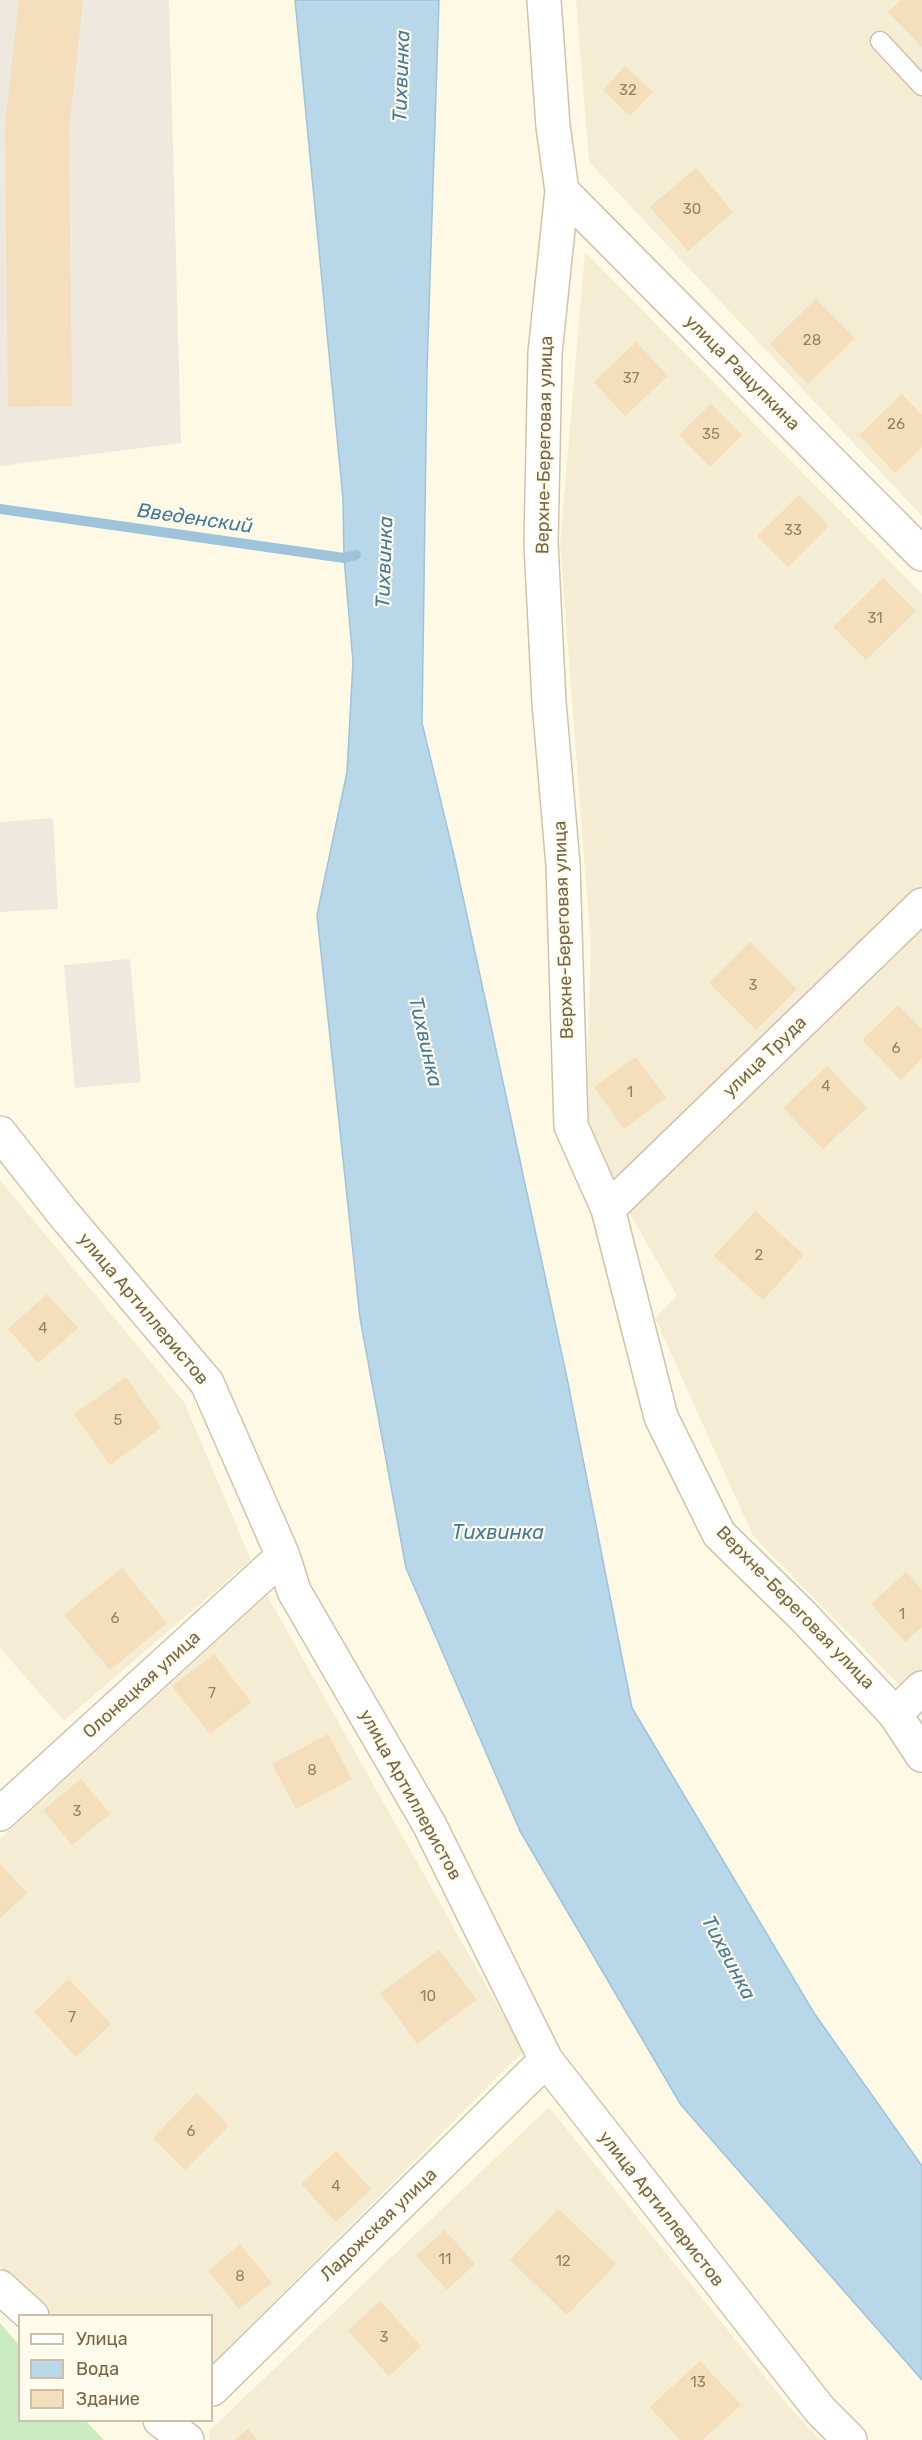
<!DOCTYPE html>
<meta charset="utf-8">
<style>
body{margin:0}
#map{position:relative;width:922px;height:2440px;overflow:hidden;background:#fdf9e5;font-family:Rubik,sans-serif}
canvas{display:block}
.legend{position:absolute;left:18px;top:2314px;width:195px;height:108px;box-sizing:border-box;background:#fffcec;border:2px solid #c9bfaa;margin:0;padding:8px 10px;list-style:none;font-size:18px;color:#786448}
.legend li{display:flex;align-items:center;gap:12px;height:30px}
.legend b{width:30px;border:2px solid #c9bfaa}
</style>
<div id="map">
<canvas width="922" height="2440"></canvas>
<ul class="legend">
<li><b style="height:8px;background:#fff"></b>Улица</li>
<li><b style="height:16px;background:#b8d7e8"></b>Вода</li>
<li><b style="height:16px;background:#f4debb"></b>Здание</li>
</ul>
</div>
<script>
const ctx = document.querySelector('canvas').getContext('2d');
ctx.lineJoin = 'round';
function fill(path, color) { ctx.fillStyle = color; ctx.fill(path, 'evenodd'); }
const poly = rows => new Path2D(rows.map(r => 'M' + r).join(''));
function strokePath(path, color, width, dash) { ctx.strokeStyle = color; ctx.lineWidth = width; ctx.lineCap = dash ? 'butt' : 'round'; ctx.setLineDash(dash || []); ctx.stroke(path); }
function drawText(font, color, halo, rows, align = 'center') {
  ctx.font = font + ' Rubik,sans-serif'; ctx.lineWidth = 4.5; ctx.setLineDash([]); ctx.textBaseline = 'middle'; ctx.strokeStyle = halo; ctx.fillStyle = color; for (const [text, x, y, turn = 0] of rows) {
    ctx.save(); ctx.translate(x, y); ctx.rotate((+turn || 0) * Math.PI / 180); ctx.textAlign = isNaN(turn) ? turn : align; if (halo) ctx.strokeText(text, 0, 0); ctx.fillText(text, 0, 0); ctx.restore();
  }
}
const residential = poly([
 [576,0,922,0,922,516,589,162],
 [585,252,922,594,922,1708,753,1536,655,1318,677,1296,601,1163,585,1130,591,948,560,544],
 [0,1180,184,1402,251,1560,64,1721,0,1648],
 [267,1595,523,2051,212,2365,212,2316,52,2315,0,2266,0,1839],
 [549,2107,790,2408,821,2440,210,2440,209,2431]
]);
const industrial = poly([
 [0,0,169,0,181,443,0,466],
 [53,818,58,909,0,912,0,822],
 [130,959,141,1082,75,1088,64,965]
]);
const green = poly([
 [0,2323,19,2345,20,2420,86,2421,104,2440,0,2440]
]);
const water = poly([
 [295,0,439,0,427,371,422,723,455,860,567,1378,632,1708,814,2013,922,2166,922,2380,681,2105,520,1831,406,1568,360,1318,317,915,347,772,353,662,344,558,343,499,295,0]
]);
const stream = poly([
 [0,509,344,558,356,555]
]);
const building = poly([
 [19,0,83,0,69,129,72,406,8,407,5,127],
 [901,0,922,0,922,47,888,12],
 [625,66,653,92,630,116,603,90],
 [696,168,733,212,688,251,650,207],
 [816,299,855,338,808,384,770,344],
 [636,342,668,376,625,416,594,382],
 [902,394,922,415,922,447,895,473,859,435],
 [711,404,742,435,710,467,679,435],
 [799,495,829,526,788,567,757,536],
 [883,578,916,611,866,660,833,627],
 [750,942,797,989,756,1030,709,983],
 [898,1005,922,1029,922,1058,901,1080,862,1040],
 [636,1057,666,1098,624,1129,594,1087],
 [827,1066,867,1108,823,1149,783,1108],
 [755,1211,804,1255,763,1300,714,1256],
 [47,1294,78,1328,38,1363,8,1329],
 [126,1377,161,1428,110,1465,74,1414],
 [122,1568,167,1623,110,1670,64,1615],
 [906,1572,922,1590,922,1627,905,1642,871,1604],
 [214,1654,251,1702,210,1734,172,1686],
 [328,1734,352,1779,296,1809,272,1764],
 [81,1779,110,1814,72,1845,43,1810],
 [0,1864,27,1893,0,1918],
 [439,1950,477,2000,417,2044,380,1993],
 [69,1979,111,2024,76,2057,34,2012],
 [197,2093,229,2126,185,2170,153,2138],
 [336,2151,371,2189,336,2222,301,2184],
 [558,2209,616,2264,567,2315,510,2260],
 [445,2230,475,2264,447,2290,416,2256],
 [240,2244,272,2283,239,2309,208,2271],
 [380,2301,421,2346,389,2376,348,2331],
 [700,2361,741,2405,702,2440,680,2440,650,2407],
 [248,2429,257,2440,235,2440]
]);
const service = poly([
 [880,41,922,86]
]);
const minor = poly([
 [544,0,553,126,562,191,545,353,541,543,549,702,563,865,571,1126,608,1209,661,1417,719,1534,802,1615,895,1714,922,1755],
 [562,191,922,554],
 [0,1133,62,1212,207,1383,283,1556,294,1591,429,1824,546,2060,820,2410,850,2440],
 [608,1209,922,905],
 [895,1714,922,1688],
 [0,1814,283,1556],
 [0,2287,32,2316],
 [212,2389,546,2060],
 [160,2420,187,2440]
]);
const numberNames = [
 ["32",628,91],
 ["30",692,210],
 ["28",812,341],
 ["37",631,379],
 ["26",896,425],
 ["35",711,435],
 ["33",793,531],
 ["31",875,619],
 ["3",753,986],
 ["6",896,1049],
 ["4",826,1087],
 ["1",630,1093],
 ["2",759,1256],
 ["4",43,1329],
 ["5",118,1421],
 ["1",902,1615],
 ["6",115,1619],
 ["7",212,1694],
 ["8",312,1771],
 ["3",77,1812],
 ["10",428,1997],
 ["7",72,2018],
 ["6",191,2132],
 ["4",336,2187],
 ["11",445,2260],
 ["12",563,2262],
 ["8",240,2277],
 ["3",384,2338],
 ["13",698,2383]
];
const streetNames = [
 ["улица Ращупкина",742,373,45],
 ["Верхне-Береговая улица",545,445,-89],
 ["Верхне-Береговая улица",564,930,-92],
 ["улица Труда",765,1057,-44],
 ["улица Артиллеристов",143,1309,50],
 ["Верхне-Береговая улица",795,1608,46],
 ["Олонецкая улица",142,1685,-42],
 ["улица Артиллеристов",410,1795,61],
 ["улица Артиллеристов",661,2209,52],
 ["Ладожская улица",379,2225,-44]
];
const waterNames = [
 ["Тихвинка",402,76,-88],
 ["Введенский",195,519,8],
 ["Тихвинка",385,562,-88],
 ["Тихвинка",425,1042,77],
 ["Тихвинка",498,1533],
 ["Тихвинка",728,1958,62]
];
fill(residential, '#f5edd3');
fill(industrial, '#ede9df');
fill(green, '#caecc2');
fill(water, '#b8d7e8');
strokePath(water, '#9ec4db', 1.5);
strokePath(stream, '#9ec4db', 10);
fill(building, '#f4debb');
strokePath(service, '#d0c3aa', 21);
strokePath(minor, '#d0c3aa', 36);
strokePath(service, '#fff', 18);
strokePath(minor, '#fff', 33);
drawText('15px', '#978265', null, numberNames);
drawText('18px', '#786448', '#fffcec', streetNames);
drawText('italic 20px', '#467a9b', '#fffcec', waterNames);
</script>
